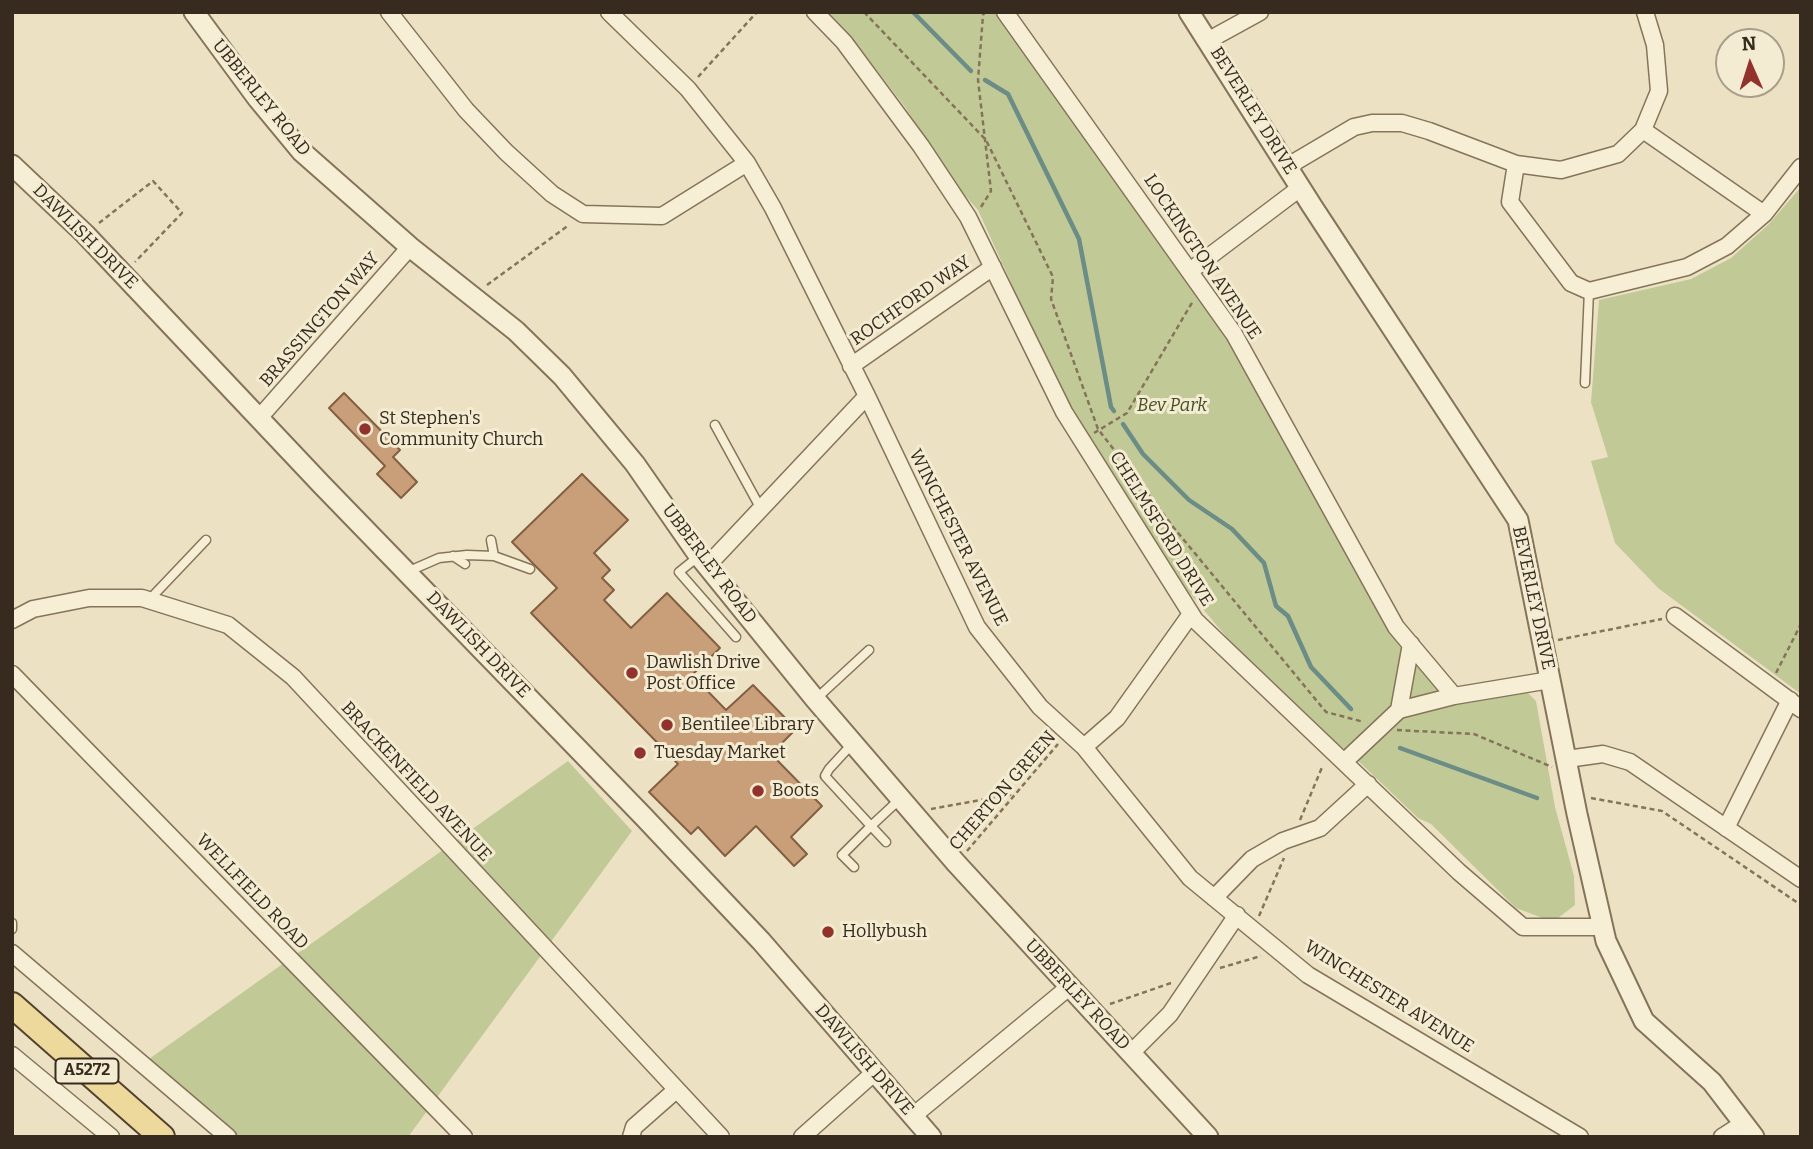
<!DOCTYPE html>
<style>
body{margin:0}
#map{position:relative;width:1813px;height:1149px;overflow:hidden;background:#ece2c3;font-family:Bitter,serif}
canvas{display:block}
.frame{position:absolute;inset:0;border:14px solid #362b1e;pointer-events:none}
.north{position:absolute;left:1715px;top:28px;width:70px;height:70px;box-sizing:border-box;background:#f4ecd2;border:2px solid #a89f8a;border-radius:50%;rotate:357deg;font-size:19px;font-weight:700;line-height:28px;text-align:center;color:#362b1e}
.north::after{content:'';display:block;margin:auto;width:24px;height:32px;background:#92322d;clip-path:polygon(50% 0,100% 100%,50% 72%,0 100%)}
</style>
<div id="map">
<canvas width="1813" height="1149"></canvas>
<div class="frame"></div>
<div class="north">N</div>
</div>
<script>
const ctx = document.querySelector('canvas').getContext('2d');
ctx.lineJoin = 'round';
function fill(path, color) { ctx.fillStyle = color; ctx.fill(path, 'evenodd'); }
const poly = rows => new Path2D(rows.map(r => 'M' + r).join(''));
function strokePath(path, color, width, dash) { ctx.strokeStyle = color; ctx.lineWidth = width; ctx.lineCap = dash ? 'butt' : 'round'; ctx.setLineDash(dash || []); ctx.stroke(path); }
function drawText(font, color, halo, rows, align = 'center') {
  ctx.font = font + ' Bitter,serif'; ctx.lineWidth = 6; ctx.setLineDash([]); ctx.textBaseline = 'middle'; ctx.strokeStyle = halo; ctx.fillStyle = color; for (const [text, x, y, turn = 0] of rows) {
    ctx.save(); ctx.translate(x, y); ctx.rotate((+turn || 0) * Math.PI / 180); ctx.textAlign = isNaN(turn) ? turn : align; if (halo) ctx.strokeText(text, 0, 0); ctx.fillText(text, 0, 0); ctx.restore();
  }
}
const green = poly([
 [828,12,999,12,1205,298,1385,616,1401,648,1451,705,1525,690,1536,701,1555,807,1574,876,1575,905,1553,922,1516,908,1431,824,1418,818,1351,754,1328,737,1235,647,1186,589,1135,515,1056,382,978,210,952,181,905,107,857,44],
 [1801,187,1801,694,1658,588,1615,543,1591,461,1608,457,1591,402,1599,300,1691,279,1731,258,1768,225],
 [568,761,632,831,408,1137,237,1137,149,1059]
]);
const stream = poly([
 [913,12,971,71],
 [985,80,1008,94,1079,239,1111,407,1114,411],
 [1123,424,1143,454,1189,500,1232,529,1264,563,1276,606,1288,616,1311,667,1351,709],
 [1400,748,1537,798]
]);
const building = poly([
 [344,393,400,450,393,457,417,482,401,498,377,474,385,466,329,408,344,393],
 [582,474,628,520,594,553,610,570,602,578,614,590,604,600,631,628,667,593,720,648,692,675,726,710,753,685,796,729,771,754,822,806,791,837,807,854,794,866,756,826,725,856,698,827,691,834,649,792,678,764,531,613,557,588,512,542,582,474]
]);
const path = poly([
 [864,12,986,140,1053,277,1051,299,1098,429,1174,528,1326,712,1364,722],
 [698,77,757,12],
 [981,207,991,191,978,80,983,15,985,12],
 [99,223,153,181,182,213,135,262],
 [487,285,569,225],
 [1094,433,1127,413,1193,301],
 [1558,640,1662,619],
 [1776,673,1801,624],
 [1397,730,1474,734,1552,767],
 [1591,798,1662,811,1801,905],
 [931,809,1014,794],
 [1300,820,1323,765],
 [967,851,1058,744],
 [1259,916,1284,858],
 [1220,968,1261,956],
 [1110,1004,1174,982]
]);
const service = poly([
 [1585,383,1589,291],
 [715,425,761,509],
 [491,540,494,556],
 [453,556,465,564],
 [699,556,679,572,736,637],
 [407,572,439,558,467,555,494,556,530,569],
 [149,600,206,540],
 [817,698,869,650],
 [853,743,829,769,825,776,871,826,900,799],
 [854,867,842,855,871,826,886,842],
 [12,923,12,929]
]);
const minor = poly([
 [389,12,466,110,506,152,552,194,583,214,662,216,747,163],
 [609,12,688,89,747,163,773,208,867,396,977,627,1040,707,1084,747,1190,878,1308,975,1580,1137],
 [815,12,844,42,921,146,968,217,1064,412,1195,620,1459,872,1523,927,1602,927],
 [1005,12,1234,334,1396,627,1454,696],
 [1209,40,1260,12],
 [1643,130,1764,214],
 [1516,164,1510,202,1571,283,1589,291,1687,267,1727,246,1764,214,1801,167],
 [1288,166,1354,127,1372,123,1402,123,1429,131,1516,164,1561,170,1618,154,1643,130,1659,91,1655,45,1645,12],
 [1190,271,1300,188],
 [851,366,993,267],
 [259,418,410,247],
 [707,566,867,396],
 [1675,616,1801,709],
 [12,620,33,609,89,598,142,598,228,625,293,677,721,1137],
 [12,674,464,1137],
 [1399,710,1411,644],
 [1084,747,1117,718,1191,614],
 [1567,759,1603,754,1630,762,1801,879],
 [1345,761,1399,710,1454,696,1550,680],
 [1726,828,1790,700],
 [1214,898,1252,859,1283,841,1320,828,1368,784],
 [12,953,228,1137],
 [1131,1053,1170,1014,1237,915],
 [12,1055,111,1137],
 [913,1116,1069,987],
 [631,1137,634,1127,676,1090],
 [802,1137,875,1072],
 [1722,1137,1744,1123]
]);
const tertiary = poly([
 [194,12,258,99,301,151,410,247,516,331,562,376,635,464,699,556,815,699,956,863,1208,1137],
 [1189,12,1312,206,1518,520,1577,814,1606,941,1644,1021,1712,1082,1754,1137],
 [12,165,85,234,322,485,642,815,761,941,931,1137]
]);
const primary = poly([
 [12,1005,162,1137]
]);
const markers = [
 [365,429,7,"#92322d"],
 [632,673,7,"#92322d"],
 [667,725,7,"#92322d"],
 [640,753,7,"#92322d"],
 [758,791,7,"#92322d"],
 [828,932,7,"#92322d"]
];
const shields = [
 [87,1071,63]
];
const shieldNames = [
 ["A5272",87,1071]
];
const streetNames = [
 ["UBBERLEY ROAD",261,98,51],
 ["BEVERLEY DRIVE",1253,111,58],
 ["DAWLISH DRIVE",85,237,45],
 ["LOCKINGTON AVENUE",1202,257,56],
 ["ROCHFORD WAY",911,301,-35],
 ["BRASSINGTON WAY",320,320,-49],
 ["CHELMSFORD DRIVE",1161,529,58],
 ["WINCHESTER AVENUE",958,538,63],
 ["UBBERLEY ROAD",709,564,53],
 ["BEVERLEY DRIVE",1533,598,78],
 ["DAWLISH DRIVE",478,645,46],
 ["BRACKENFIELD AVENUE",416,782,47],
 ["CHERTON GREEN",1003,791,-49],
 ["WELLFIELD ROAD",252,892,46],
 ["UBBERLEY ROAD",1077,995,47],
 ["WINCHESTER AVENUE",1389,997,32],
 ["DAWLISH DRIVE",864,1060,49]
];
const parkNames = [
 ["Bev Park",1172,406]
];
const poiNames = [
 ["St Stephen's",379,419],
 ["Community Church",379,440],
 ["Dawlish Drive",646,663],
 ["Post Office",646,684],
 ["Bentilee Library",681,725],
 ["Tuesday Market",654,753],
 ["Boots",772,791],
 ["Hollybush",842,932]
];
fill(green, '#c1c997');
strokePath(stream, '#6c8c86', 4.5);
fill(building, '#c99f7a');
strokePath(building, '#835f41', 2);
strokePath(service, '#85745a', 11);
strokePath(minor, '#85745a', 19);
strokePath(tertiary, '#85745a', 23);
strokePath(primary, '#53422f', 28);
strokePath(path, '#85745a', 2.5, [5, 3.5]);
strokePath(service, '#f7efd5', 8);
strokePath(minor, '#f7efd5', 16);
strokePath(tertiary, '#f7efd5', 19);
strokePath(primary, '#eed99c', 24);
for (const [x, y, r, color] of markers) { const dot = new Path2D(); dot.arc(x, y, r, 0, 2 * Math.PI); ctx.fillStyle = color; ctx.fill(dot); strokePath(dot, '#f4ecd2', 2.5); }
for (const [x, y, w] of shields) { const box = new Path2D(); box.roundRect(x - w / 2, y - 12.5, w, 25, 5); ctx.fillStyle = '#f4ecd2'; ctx.fill(box); strokePath(box, '#362b1e', 2); }
drawText('bold 16px', '#362b1e', null, shieldNames);
drawText('18px', '#362b1e', '#f4ecd2', streetNames);
drawText('italic 18px', '#445125', '#f4ecd2', parkNames);
drawText('18px', '#362b1e', '#f4ecd2', poiNames, 'left');
</script>
